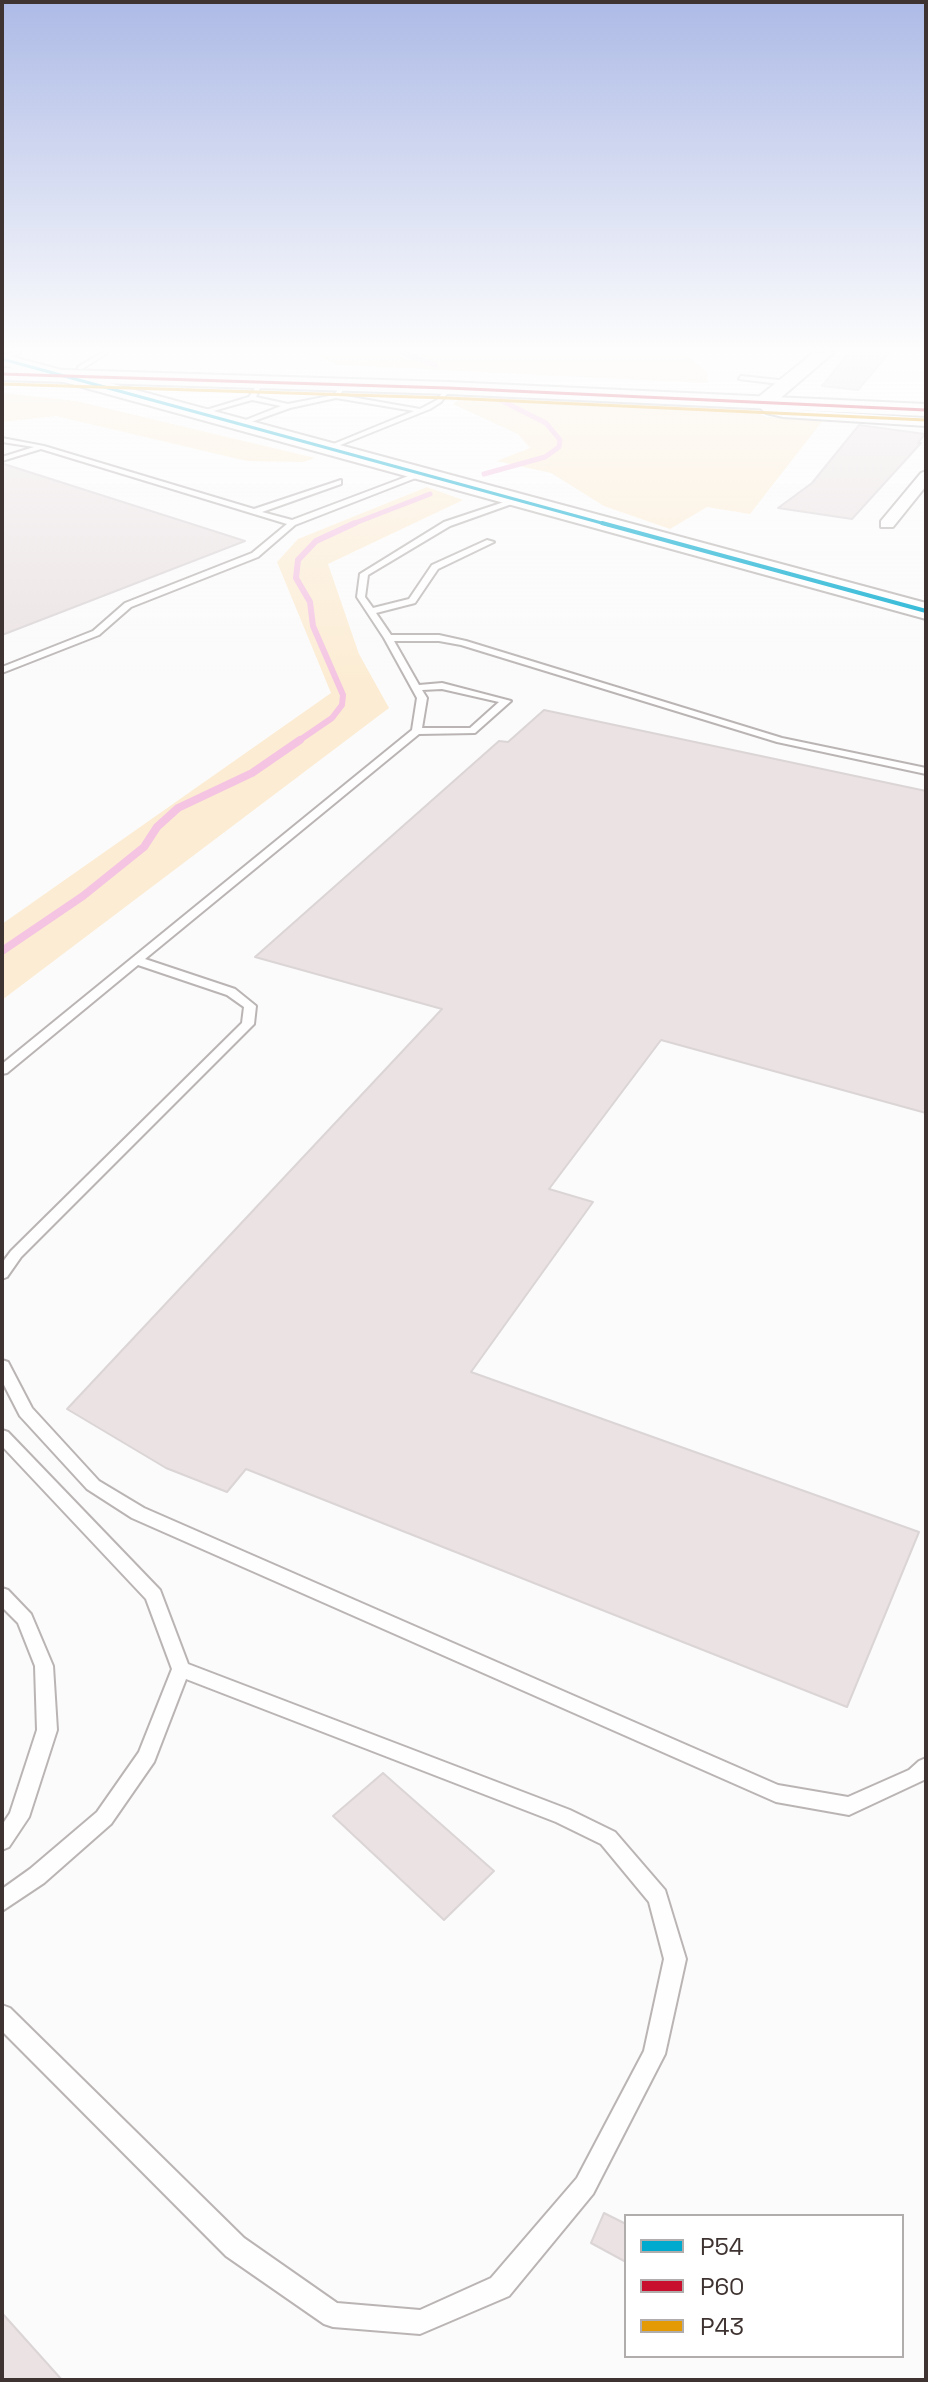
<!DOCTYPE html>
<style>
body{margin:0}
#map{position:relative;width:928px;height:2382px;overflow:hidden;background:#fbfbfb;font-family:"Space Grotesk",sans-serif}
canvas{display:block}
.frame{position:absolute;inset:0;border:4px solid #3e3331;pointer-events:none}
.legend{position:absolute;left:624px;top:2214px;width:280px;height:144px;box-sizing:border-box;background:#fff;border:2px solid #b2adad;margin:0;padding:10px 14px;list-style:none;font-size:24px;color:#3e3331}
.legend li{display:flex;align-items:center;gap:16px;height:40px}
.legend b{width:40px;border:2px solid #b2adad}
</style>
<div id="map">
<canvas width="928" height="2382"></canvas>
<div class="frame"></div>
<ul class="legend">
<li><b style="height:10px;background:#00a9ce"></b>P54</li>
<li><b style="height:10px;background:#c8102e"></b>P60</li>
<li><b style="height:10px;background:#e49a05"></b>P43</li>
</ul>
</div>
<script>
const ctx = document.querySelector('canvas').getContext('2d');
ctx.lineJoin = 'round';
function fill(path, color) { ctx.fillStyle = color; ctx.fill(path, 'evenodd'); }
const poly = rows => new Path2D(rows.map(r => 'M' + r).join(''));
function strokePath(path, color, width, dash) { ctx.strokeStyle = color; ctx.lineWidth = width; ctx.lineCap = dash ? 'butt' : 'round'; ctx.setLineDash(dash || []); ctx.stroke(path); }
const green = poly([
 [307,353,685,353,707,372,708,383,339,365],
 [2,393,76,401,315,458,303,462,247,461,56,416,2,422],
 [464,396,745,408,767,417,824,419,750,514,707,507,670,529,604,506,551,473,497,461,530,448,518,434,453,404],
 [427,487,463,500,328,564,359,654,389,708,2,1000,2,924,331,693,277,562,298,539]
]);
const streamFar2 = poly([
 [403,353,435,365],
 [484,474,545,457,559,447,560,440,546,423,498,399],
 [350,525,430,494]
]);
const streamFar1 = poly([
 [297,742,332,718,342,705,343,695,313,626,310,602,296,578,298,560,316,541,355,523]
]);
const stream = poly([
 [2,951,83,896,144,847,157,827,178,808,252,773,300,740]
]);
const building = poly([
 [849,353,889,353,858,390,822,386,849,353],
 [859,425,925,434,918,443,921,443,852,519,778,508,812,483,859,425],
 [2,464,4,464,245,541,2,635,2,464],
 [544,710,926,791,926,1113,661,1040,549,1189,593,1202,471,1372,919,1532,847,1707,246,1469,227,1492,166,1468,67,1409,442,1009,255,957,499,741,508,742,544,710],
 [383,1773,494,1871,444,1920,333,1816,383,1773],
 [604,2213,626,2224,626,2262,591,2243,604,2213],
 [2,2313,62,2380,2,2380,2,2313]
]);
const lane = poly([
 [13,353,21,353,2,359,2,355,13,353],
 [101,353,107,353,82,369,78,369,78,367,101,353],
 [741,376,788,381,791,383,788,385,739,379,741,376],
 [260,380,263,382,256,397,288,404,334,395,343,383,346,385,340,395,420,409,437,400,446,387,451,388,441,402,430,409,328,450,326,447,414,411,336,398,290,408,240,426,238,423,281,406,252,400,199,415,196,413,249,397,260,380],
 [2,438,44,446,254,509,341,480,341,484,262,512,292,520,419,472,426,474,295,525,258,557,131,607,99,635,2,673,2,667,93,631,125,603,252,553,287,524,41,449,2,461,2,457,34,447,2,442,2,438],
 [516,498,523,500,450,526,368,575,365,597,373,608,409,599,432,565,487,540,494,542,438,569,415,603,376,613,391,635,439,635,466,641,782,738,926,768,926,774,777,742,461,645,439,641,394,641,419,685,442,683,511,701,475,733,419,734,145,959,235,989,256,1006,254,1024,21,1257,7,1277,2,1279,2,1263,11,1251,242,1023,244,1007,227,995,138,965,7,1073,2,1074,2,1064,412,730,417,698,384,638,357,597,360,574,444,522,516,498],
 [442,689,499,702,470,728,422,728,427,698,422,690,442,689],
 [2,1360,8,1362,32,1408,99,1481,144,1508,778,1785,848,1797,909,1770,919,1761,926,1758,926,1779,849,1815,776,1802,132,1518,87,1489,20,1416,2,1381,2,1360],
 [2,1430,8,1432,160,1590,188,1664,570,1810,615,1832,665,1890,686,1959,665,2054,593,2194,509,2296,420,2334,333,2327,324,2324,226,2256,2,2031,2,2005,10,2008,244,2238,337,2303,420,2310,491,2278,577,2178,644,2051,664,1959,649,1902,601,1844,556,1822,186,1679,154,1762,111,1824,44,1883,2,1911,2,1889,30,1869,97,1812,139,1752,172,1669,146,1599,2,1446,2,1430],
 [2,1588,8,1590,31,1614,53,1666,57,1730,29,1817,9,1847,2,1850,2,1825,10,1813,37,1730,35,1666,18,1623,2,1607,2,1588]
]);
const street = poly([
 [763,399,783,409,926,418,926,426,783,417,766,413,758,406,758,400,763,399],
 [926,471,926,486,893,527,881,527,881,521,921,473,926,471]
]);
const secondary = poly([
 [813,353,833,353,770,407,756,407,753,403,756,399,813,353],
 [2,354,926,603,926,619,2,365,2,354]
]);
const primary = poly([
 [2,368,448,382,926,404,926,416,448,394,2,380,2,368]
]);
const bus1Far1 = poly([
 [2,359,609,525]
]);
const bus1 = poly([
 [602,523,926,611]
]);
const bus2 = poly([
 [2,374,448,388,926,410]
]);
const bus3 = poly([
 [2,384,448,398,926,420]
]);
fill(green, '#fcecd3');
strokePath(streamFar2, '#f4c4e2', 5);
strokePath(streamFar1, '#f4c4e2', 6);
strokePath(stream, '#f4c4e2', 8);
fill(building, '#ebe2e3');
strokePath(building, '#dbd5d6', 2);
strokePath(lane, '#bab5b4', 4);
strokePath(street, '#bab5b4', 4);
strokePath(secondary, '#bab5b4', 4);
strokePath(primary, '#bab5b4', 4);
fill(lane, '#fefefe');
fill(street, '#fefefe');
fill(secondary, '#fefefe');
fill(primary, '#fefefe');
strokePath(bus1Far1, '#00a9ce', 3);
strokePath(bus1, '#00a9ce', 4);
strokePath(bus2, '#c8102e', 3);
strokePath(bus3, '#e49a05', 3);
const sky = ctx.createLinearGradient(0, 0, 0, 686);
sky.addColorStop(0, '#adbae6');
sky.addColorStop(0.51, '#fdfdfd');
sky.addColorStop(1, '#fdfdfd00');
ctx.fillStyle = sky;
ctx.fillRect(0, 0, 928, 686);
</script>
